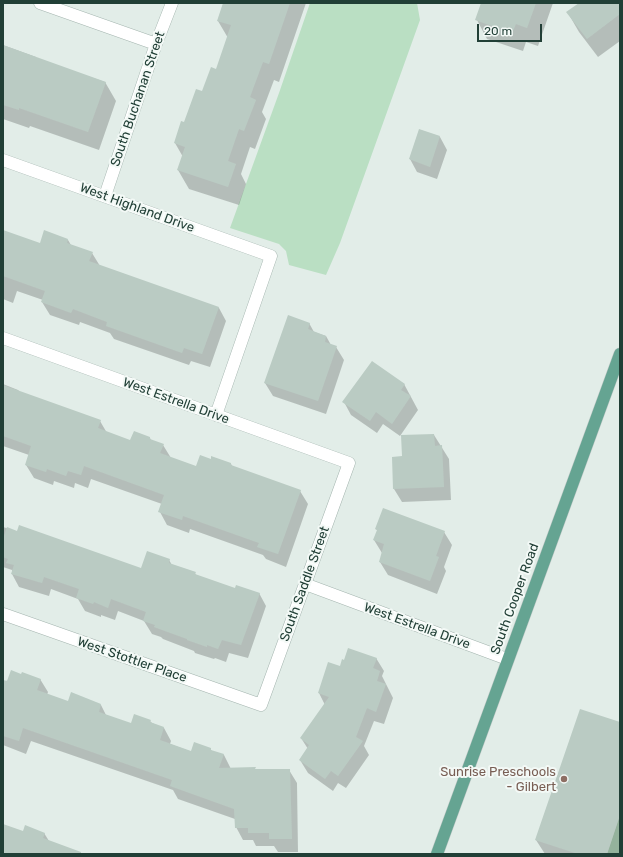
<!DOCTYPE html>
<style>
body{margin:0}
#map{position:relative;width:623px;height:857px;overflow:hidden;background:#e2ede8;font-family:Rubik,sans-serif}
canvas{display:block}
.frame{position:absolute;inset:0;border:4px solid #213f36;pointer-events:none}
.scale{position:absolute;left:477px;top:24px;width:65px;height:18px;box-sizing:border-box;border:2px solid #213f36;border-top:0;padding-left:5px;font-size:12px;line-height:14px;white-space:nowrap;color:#213f36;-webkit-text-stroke:3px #f3f9f6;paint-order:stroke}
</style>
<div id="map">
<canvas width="623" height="857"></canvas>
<div class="frame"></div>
<div class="scale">20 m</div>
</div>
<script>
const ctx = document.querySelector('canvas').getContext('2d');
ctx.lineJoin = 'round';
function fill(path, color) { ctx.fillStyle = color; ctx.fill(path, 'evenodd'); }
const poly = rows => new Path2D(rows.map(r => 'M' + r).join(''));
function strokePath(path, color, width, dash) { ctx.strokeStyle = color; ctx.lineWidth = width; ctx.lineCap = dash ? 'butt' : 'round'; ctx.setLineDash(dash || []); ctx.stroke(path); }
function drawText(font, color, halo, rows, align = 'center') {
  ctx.font = font + ' Rubik,sans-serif'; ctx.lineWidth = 4; ctx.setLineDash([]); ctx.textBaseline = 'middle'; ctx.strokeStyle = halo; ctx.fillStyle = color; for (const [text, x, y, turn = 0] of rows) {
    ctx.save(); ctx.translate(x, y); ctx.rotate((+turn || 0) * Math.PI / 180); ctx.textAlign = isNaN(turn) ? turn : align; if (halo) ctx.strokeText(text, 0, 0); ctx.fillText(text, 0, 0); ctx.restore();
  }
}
const green = poly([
 [310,3,417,3,420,20,340,243,326,275,289,265,286,251,279,244,230,228,279,93],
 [620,815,620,854,607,854]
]);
const shadow = poly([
 [224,3,306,3,279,82,274,80,262,112,266,119,255,149,250,147,241,174,246,184,239,205,189,189,178,170,183,157,175,143,184,123,217,70,228,38,218,21],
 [482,3,553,3,538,46,526,42,523,51,487,39,477,20],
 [580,3,620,3,620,41,598,57,579,32,568,13],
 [3,45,36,57,37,59,105,82,116,101,99,150,30,126,29,128,3,119],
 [420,130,440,137,447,150,437,179,417,172,410,159],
 [3,231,40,244,68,240,71,245,92,253,100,266,219,308,226,321,210,367,191,361,189,365,114,339,110,333,80,322,79,325,50,315,42,302,43,300,17,291,13,303,3,299],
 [309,323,314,332,326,336,331,345,336,347,344,360,326,414,273,396,265,383],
 [3,384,18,390,20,392,100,421,107,433,131,441,150,438,151,440,163,445,171,458,196,468,231,464,233,467,300,491,308,504,286,567,266,559,263,555,190,529,189,533,167,525,160,512,162,504,91,479,88,488,75,483,74,488,54,481,53,485,34,478,26,465,29,455,3,446],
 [404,384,418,410,400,436,383,424,377,433,351,415,344,402],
 [434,435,449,459,451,500,402,502,394,489,403,457],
 [3,527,141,570,169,560,172,565,195,573,196,575,236,590,259,593,266,606,248,658,229,653,226,662,215,658,214,659,195,653,194,651,163,639,161,637,152,634,144,621,118,611,115,620,101,615,101,617,85,611,78,599,51,589,49,596,19,587,12,574,12,570,3,567],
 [376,529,444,532,452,545,444,567,446,571,437,594,388,575,380,562,382,553,374,540,378,531],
 [376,658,384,671,382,676,393,698,384,724,374,721,364,746,369,755,346,788,338,783,333,791,308,773,300,760,308,749,301,738,325,705,319,693,329,663,340,667],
 [40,679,48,692,47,695,69,702,101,705,106,715,132,725,150,721,152,723,164,728,171,741,170,744,192,752,210,749,212,751,224,755,231,769,289,770,297,783,298,852,278,852,274,846,256,846,253,840,243,840,236,827,235,819,178,799,173,790,31,741,26,754,3,745,3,681],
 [620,723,620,854,545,854,536,840],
 [3,825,23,832,44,833,49,841,74,854,3,854]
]);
const building = poly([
 [223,3,290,3,269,64,263,62,250,97,256,100,244,131,239,129,228,161,236,164,228,187,177,170,185,147,174,143,181,121,184,122,196,89,202,91,211,67,216,69,231,25,217,21],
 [481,3,536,3,527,28,516,24,512,33,475,20],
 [579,3,620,3,620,14,587,39,566,12],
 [3,45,106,82,88,132,19,108,19,110,3,105],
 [419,129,440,136,430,167,409,159],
 [3,230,40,243,44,230,68,239,67,243,93,252,89,261,219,307,202,354,184,348,182,353,106,326,107,322,73,309,71,313,41,302,45,291,3,276],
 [288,315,310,323,308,329,326,336,325,342,337,346,318,401,264,383],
 [372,361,405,384,401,390,411,396,392,424,376,412,370,421,342,402],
 [3,385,101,420,98,428,130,440,134,431,150,437,150,439,164,444,160,453,196,466,200,455,211,459,211,456,231,463,231,465,301,490,278,554,257,547,259,543,183,516,182,520,158,512,164,495,84,466,81,475,68,471,66,476,47,469,46,472,25,465,31,446,3,436],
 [434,434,435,446,442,445,444,487,393,489,392,457,402,456,401,435],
 [383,508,445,531,436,556,439,557,430,581,379,562,384,544,373,540,377,530,375,529],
 [19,525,141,568,147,551,170,559,169,563,196,572,195,574,235,588,236,585,260,593,241,645,222,640,218,649,207,645,207,647,187,640,187,639,154,627,155,625,143,621,146,612,111,599,108,608,94,602,93,604,76,598,79,589,44,577,42,583,11,574,14,565,6,563,8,559,3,557,3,539,7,527,17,531],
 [348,648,377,658,373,668,380,671,377,681,386,684,376,712,367,708,356,737,363,741,338,776,331,771,325,779,299,760,309,745,300,738,329,697,318,693,328,662,340,666,342,659,344,660],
 [11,670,21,674,22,672,41,679,37,690,68,701,71,692,101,704,99,712,131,723,134,714,151,720,150,722,164,727,160,740,191,751,194,742,211,748,211,750,224,754,219,768,256,767,255,769,290,769,292,839,269,839,269,833,248,833,248,828,235,828,234,809,170,786,172,780,23,728,19,741,3,736,3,680,7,681],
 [580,709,620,722,620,815,607,854,578,854,535,840],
 [3,824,23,831,25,825,45,833,43,838,81,852,81,854,3,854]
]);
const minor = poly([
 [40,3,156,44],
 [3,160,271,256,216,415],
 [105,196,156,44,172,3],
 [3,338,349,463,261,705,3,614],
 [305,584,507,659]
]);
const major = poly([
 [437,854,620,354]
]);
const markers = [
 [564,779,4,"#8d6e63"]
];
const streetNames = [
 ["South Buchanan Street",138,99,-71],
 ["West Highland Drive",137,208,20],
 ["West Estrella Drive",176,401,20],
 ["South Saddle Street",305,584,-70],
 ["South Cooper Road",515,599,-70],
 ["West Estrella Drive",417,626,20],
 ["West Stottler Place",132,660,19]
];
const educationNames = [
 ["Sunrise Preschools",556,772],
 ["- Gilbert",556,787]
];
fill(green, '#badfc3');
fill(shadow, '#0003');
fill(building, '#bacbc3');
strokePath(minor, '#a4b5af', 13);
strokePath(major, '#c1c9c7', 13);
strokePath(minor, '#fff', 12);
strokePath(major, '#65a492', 12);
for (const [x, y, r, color] of markers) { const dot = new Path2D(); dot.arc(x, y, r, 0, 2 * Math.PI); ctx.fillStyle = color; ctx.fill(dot); strokePath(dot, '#f3f9f6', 1.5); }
drawText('13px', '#213f36', '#f3f9f6', streetNames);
drawText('13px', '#785e54', '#f3f9f6', educationNames, 'right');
</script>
